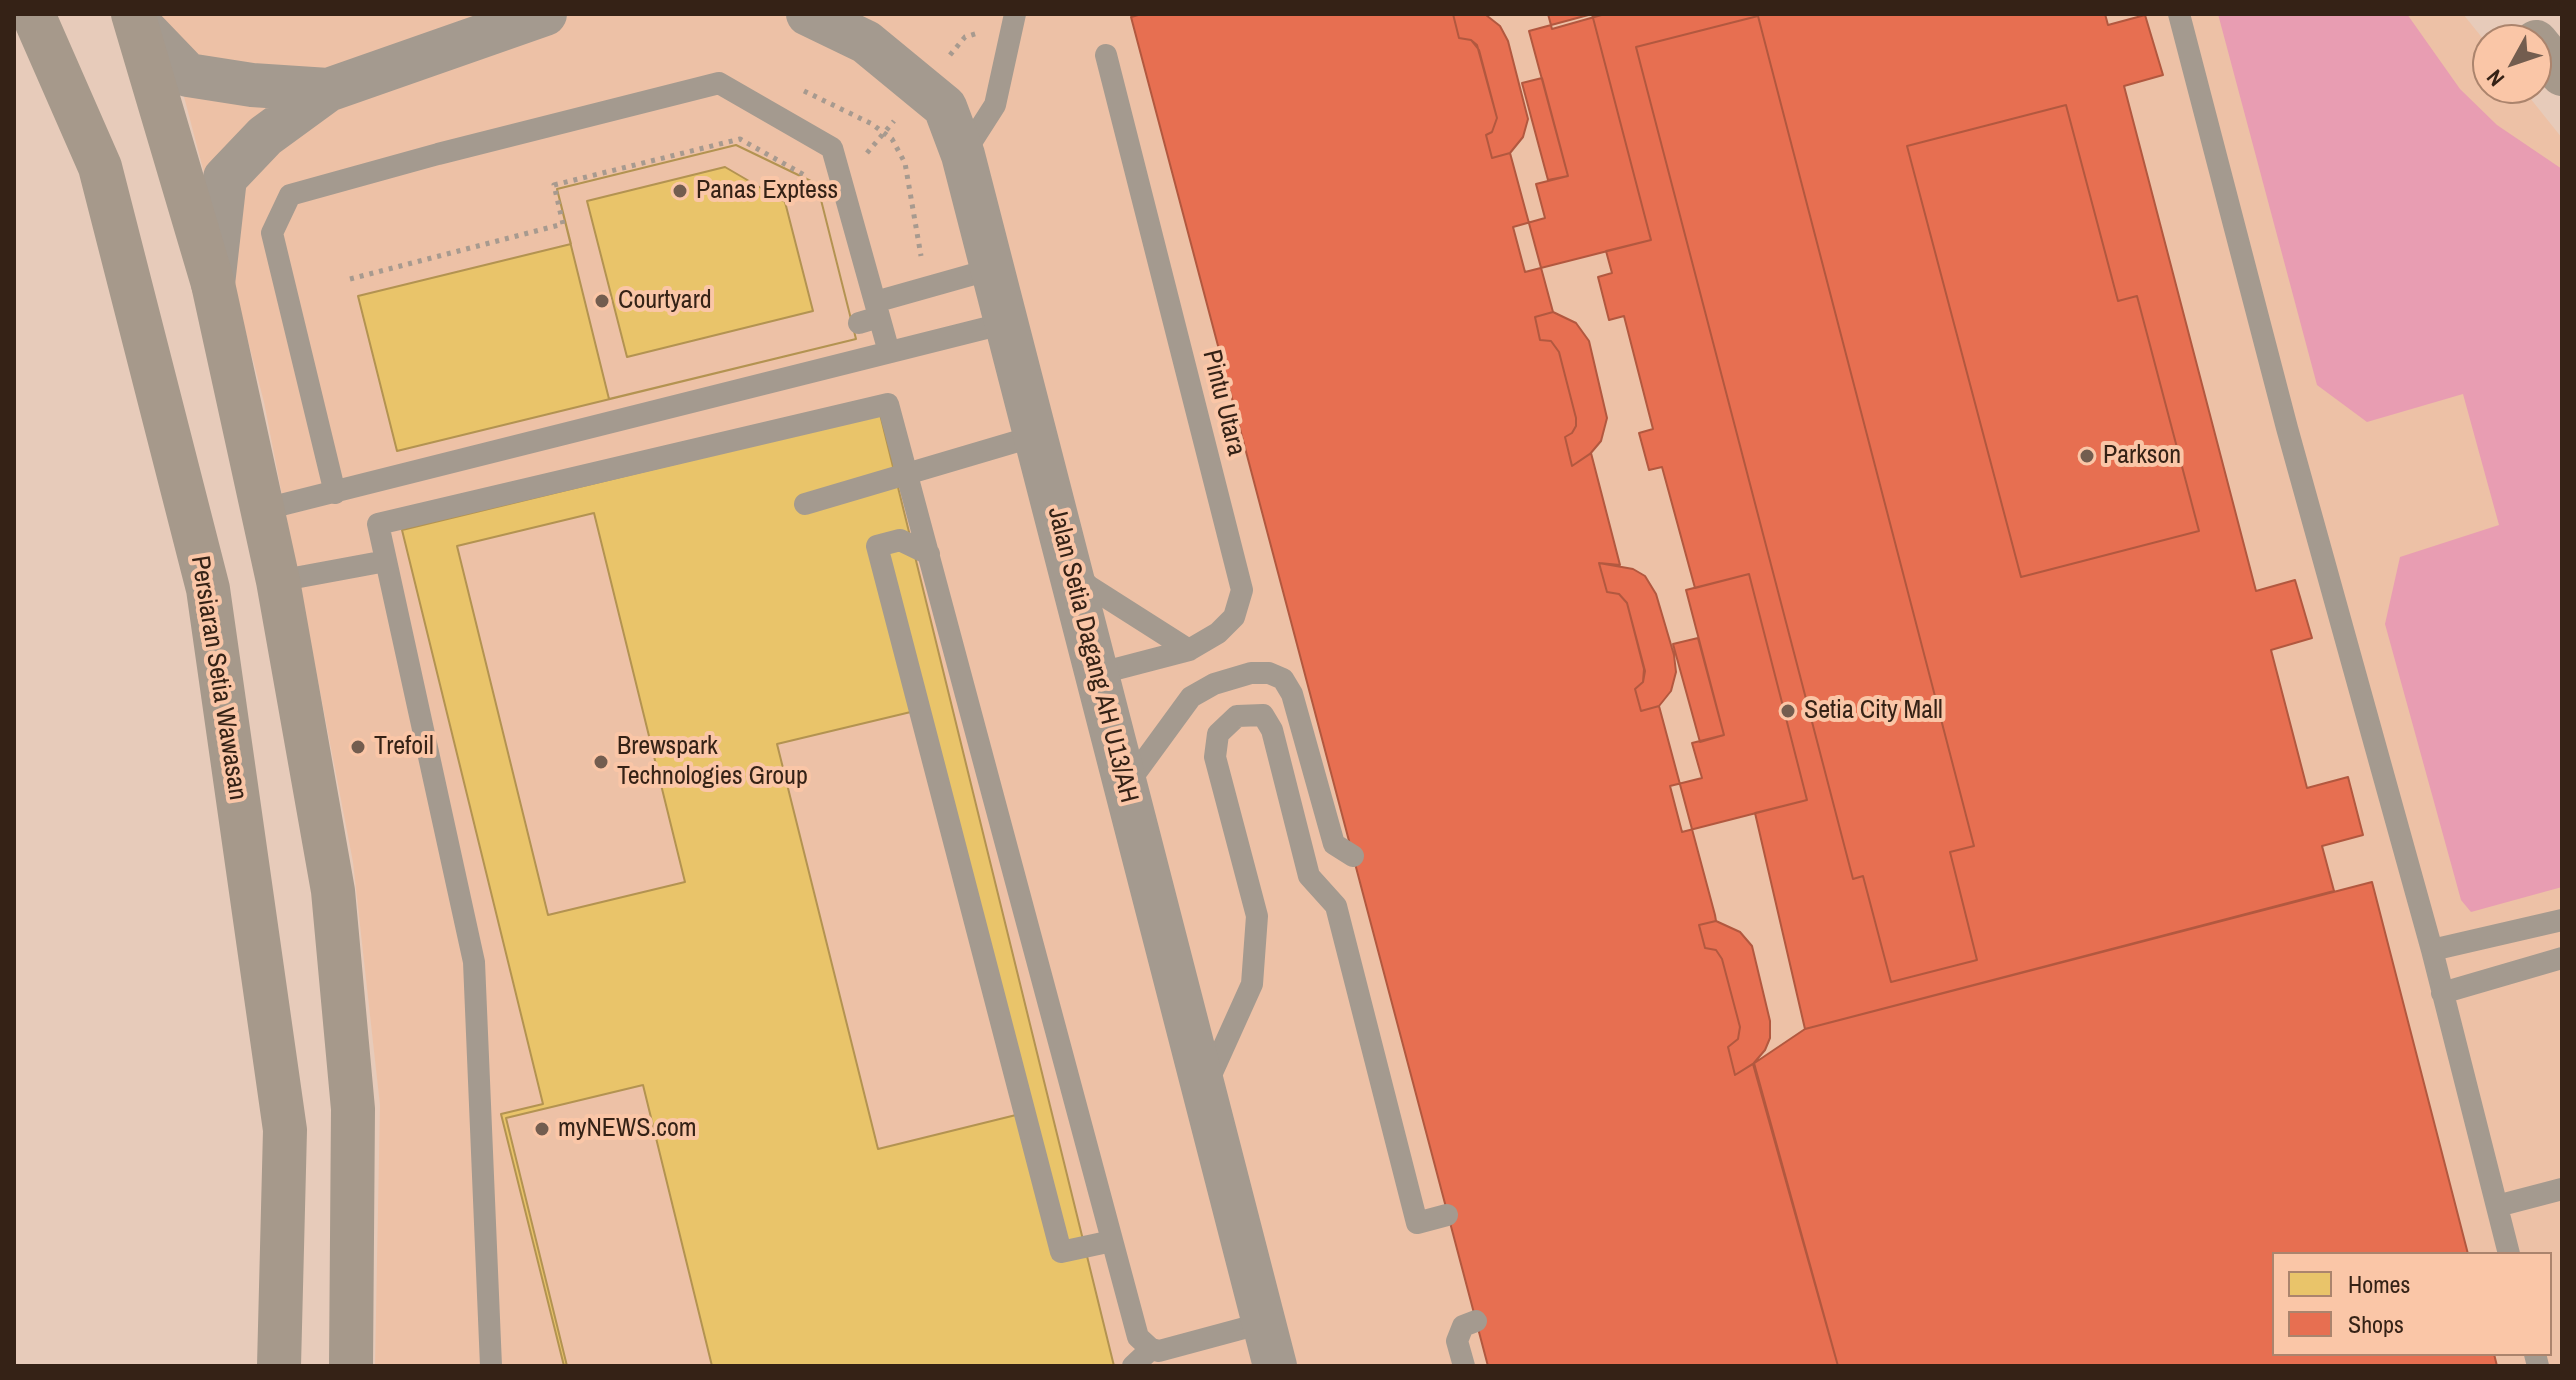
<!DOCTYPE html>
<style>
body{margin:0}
#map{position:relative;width:2576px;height:1380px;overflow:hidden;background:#e7cbba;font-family:"Archivo Narrow",sans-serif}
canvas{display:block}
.frame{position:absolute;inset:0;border:16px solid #352216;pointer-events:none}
.legend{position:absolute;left:2272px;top:1252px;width:280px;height:104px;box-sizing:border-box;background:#fac6a7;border:2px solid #ab846d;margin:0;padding:10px 14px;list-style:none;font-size:24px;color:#352216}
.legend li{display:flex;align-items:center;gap:16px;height:40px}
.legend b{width:40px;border:2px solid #ab846d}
.north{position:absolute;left:2472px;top:24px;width:80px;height:80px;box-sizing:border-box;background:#fac6a7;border:2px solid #ab846d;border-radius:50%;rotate:230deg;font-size:22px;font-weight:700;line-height:32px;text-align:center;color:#352216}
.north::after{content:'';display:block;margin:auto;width:28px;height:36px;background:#735d4f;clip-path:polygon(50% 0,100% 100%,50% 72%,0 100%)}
</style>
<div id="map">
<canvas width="2576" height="1380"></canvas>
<div class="frame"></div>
<ul class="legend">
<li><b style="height:22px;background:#e9c46a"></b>Homes</li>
<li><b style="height:22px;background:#e76f51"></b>Shops</li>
</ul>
<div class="north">N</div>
</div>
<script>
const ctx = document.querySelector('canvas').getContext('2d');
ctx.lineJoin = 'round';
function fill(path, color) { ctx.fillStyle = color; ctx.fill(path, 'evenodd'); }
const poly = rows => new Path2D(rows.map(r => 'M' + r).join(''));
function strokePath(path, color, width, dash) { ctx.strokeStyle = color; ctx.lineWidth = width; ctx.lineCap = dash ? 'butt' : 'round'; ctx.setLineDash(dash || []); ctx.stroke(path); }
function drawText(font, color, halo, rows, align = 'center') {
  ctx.font = font + ' "Archivo Narrow",sans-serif'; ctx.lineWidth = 8; ctx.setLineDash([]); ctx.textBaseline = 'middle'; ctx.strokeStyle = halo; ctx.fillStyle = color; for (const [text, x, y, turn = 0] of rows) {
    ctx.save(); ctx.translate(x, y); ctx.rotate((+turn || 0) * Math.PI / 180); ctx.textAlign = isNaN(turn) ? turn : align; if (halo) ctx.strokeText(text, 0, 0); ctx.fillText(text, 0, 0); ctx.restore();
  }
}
const built = poly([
 [160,14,2463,14,2488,45,2488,88,2522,88,2562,138,2562,1366,375,1366,380,1105,353,862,264,402,165,24],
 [2274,1254,2550,1254,2550,1354,2274,1354]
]);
const green = poly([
 [2218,14,2407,14,2460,89,2497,125,2562,169,2562,887,2471,912,2461,900,2385,624,2400,557,2499,525,2463,394,2367,422,2317,385]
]);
const homes = poly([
 [736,145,817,184,856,339,397,451,358,296,571,244,557,189,736,145],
 [736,145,817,184,856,339,609,399,557,189,736,145],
 [725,167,785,202,813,311,627,357,587,201,725,167],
 [880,414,1114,1366,564,1366,501,1114,543,1104,402,530,880,414],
 [594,513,685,882,548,915,457,546,594,513],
 [915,711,1016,1115,878,1149,777,744,915,711],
 [643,1085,712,1366,567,1366,506,1118,643,1085]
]);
const shops = poly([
 [1142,14,1453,14,1459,38,1471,40,1477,45,1497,118,1492,132,1486,135,1492,158,1510,153,1553,312,1535,317,1540,340,1551,341,1559,352,1576,418,1576,426,1572,433,1565,437,1572,466,1591,453,1620,565,1599,563,1607,592,1619,594,1627,603,1645,671,1643,682,1635,689,1641,711,1659,706,1715,915,1716,921,1699,925,1705,948,1716,950,1722,959,1740,1027,1738,1039,1728,1047,1735,1075,1754,1063,1838,1366,1488,1366,1131,17,1142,14],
 [1453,14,1486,15,1500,26,1508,41,1528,119,1523,137,1510,153,1492,158,1486,135,1492,132,1497,118,1479,50,1471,40,1459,38,1453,14],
 [1548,14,1605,14,1552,29,1548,14],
 [1592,14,2105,14,2108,25,2145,15,2163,75,2124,86,2256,591,2295,580,2312,638,2271,650,2307,788,2348,777,2363,835,2322,846,2334,891,1805,1029,1755,813,1807,800,1749,574,1695,588,1662,467,1649,470,1639,433,1653,429,1624,316,1609,320,1598,277,1612,273,1606,251,1651,240,1592,14],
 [1758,16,1974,846,1950,852,1977,960,1891,982,1863,876,1853,879,1636,47,1758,16],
 [2066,105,2118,301,2137,296,2199,531,2021,577,1907,146,2066,105],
 [1592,14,1651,240,1525,272,1513,227,1545,218,1536,184,1568,176,1529,31,1592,14],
 [1758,16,1974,846,1950,852,1977,960,1891,982,1863,876,1853,879,1636,47,1758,16],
 [1542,78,1568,176,1548,180,1522,83,1542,78],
 [2066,105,2118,301,2137,296,2199,531,2021,577,1907,146,2066,105],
 [1553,312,1576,323,1589,341,1607,418,1601,441,1590,454,1572,466,1565,437,1572,433,1576,426,1576,418,1559,352,1551,341,1540,340,1535,317,1553,312],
 [1599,563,1633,569,1645,576,1656,594,1674,655,1676,672,1671,691,1659,706,1641,711,1635,689,1643,682,1644,669,1627,603,1619,594,1607,592,1599,563],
 [1749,574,1807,800,1682,832,1670,786,1702,778,1692,743,1724,735,1686,590,1749,574],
 [1698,638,1724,735,1700,742,1673,644,1698,638],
 [2372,882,2468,1254,2274,1254,2274,1354,2494,1354,2497,1366,1838,1366,1753,1064,1805,1029,2372,882],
 [1716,921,1740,932,1752,946,1770,1021,1770,1038,1765,1050,1753,1064,1735,1075,1728,1047,1738,1039,1740,1027,1722,959,1716,950,1705,948,1699,925,1716,921]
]);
const path = poly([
 [950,55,965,37,978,33],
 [804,91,872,124,892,139,905,163,921,256],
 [867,153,894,121],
 [350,279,563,224,554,185,740,139,806,176]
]);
const lane = poly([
 [2179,14,2287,428,2432,950,2509,1254],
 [963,155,995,105,1015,14],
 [875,302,992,269],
 [859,323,879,317],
 [335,493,272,233,290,195,438,154,719,83,832,148,889,352],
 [805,504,1035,436],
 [261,510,1006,323],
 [929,554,900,540,877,546,1061,1252,1112,1241],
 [1076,575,1090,587,1189,650],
 [278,581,386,561],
 [1097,674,1189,650,1218,633,1234,617,1242,590,1106,55],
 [1126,786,1191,697,1214,684,1251,673,1269,673,1283,679,1292,694,1334,844,1353,856],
 [2432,950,2562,920],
 [2442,993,2562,958],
 [1206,1086,1252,984,1257,916,1215,757,1218,734,1237,716,1263,715,1272,730,1309,876,1336,906,1417,1223,1447,1215],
 [2497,1206,2562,1189],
 [2535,1354,2538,1366],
 [491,1366,474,962,378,524,888,404,1138,1337,1151,1349,1159,1351,1263,1323,1266,1328],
 [1133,1366,1151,1349],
 [1464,1366,1457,1341,1463,1326,1476,1321]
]);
const street = poly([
 [808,14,866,42,945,107,963,155,1275,1366],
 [138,23,188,75,252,85,328,90],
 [213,284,225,178,265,136,328,90,545,14]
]);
const secondary = poly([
 [33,14,100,167,208,589,285,1130,279,1366],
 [133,14,213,284,278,581,333,891,353,1109,351,1366],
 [2536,42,2562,74]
]);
const markers = [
 [680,191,8,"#735d4f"],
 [602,301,8,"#735d4f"],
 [2087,456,8,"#735d4f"],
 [1788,711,8,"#735d4f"],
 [358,747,8,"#735d4f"],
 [601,762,8,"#735d4f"],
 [542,1129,8,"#735d4f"]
];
const poiNames = [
 ["Panas Exptess",696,191],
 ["Courtyard",618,301],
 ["Parkson",2103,456],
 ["Setia City Mall",1804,711],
 ["Trefoil",374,747],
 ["Brewspark",617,747],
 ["Technologies Group",617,777],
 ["myNEWS.com",558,1129]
];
const streetNames = [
 ["Pintu Utara",1223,403,76],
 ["Jalan Setia Dagang AH U13/AH",1092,655,76],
 ["Persiaran Setia Wawasan",218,678,81]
];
fill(built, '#edc1a6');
fill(green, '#e89db2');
fill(homes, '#e9c46a');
strokePath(homes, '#b39351', 2);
fill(shops, '#e76f51');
strokePath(shops, '#b2583f', 2);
strokePath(path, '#a79a8f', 5, [4, 6]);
strokePath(lane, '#a49a8f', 22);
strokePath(street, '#a49a8f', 44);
strokePath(secondary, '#a6998b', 44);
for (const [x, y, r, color] of markers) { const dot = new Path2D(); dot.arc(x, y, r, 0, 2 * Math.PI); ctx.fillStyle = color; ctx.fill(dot); strokePath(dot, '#fac6a7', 3); }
drawText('26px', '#352216', '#fac6a7', poiNames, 'left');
drawText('26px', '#352216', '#fac6a7', streetNames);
</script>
